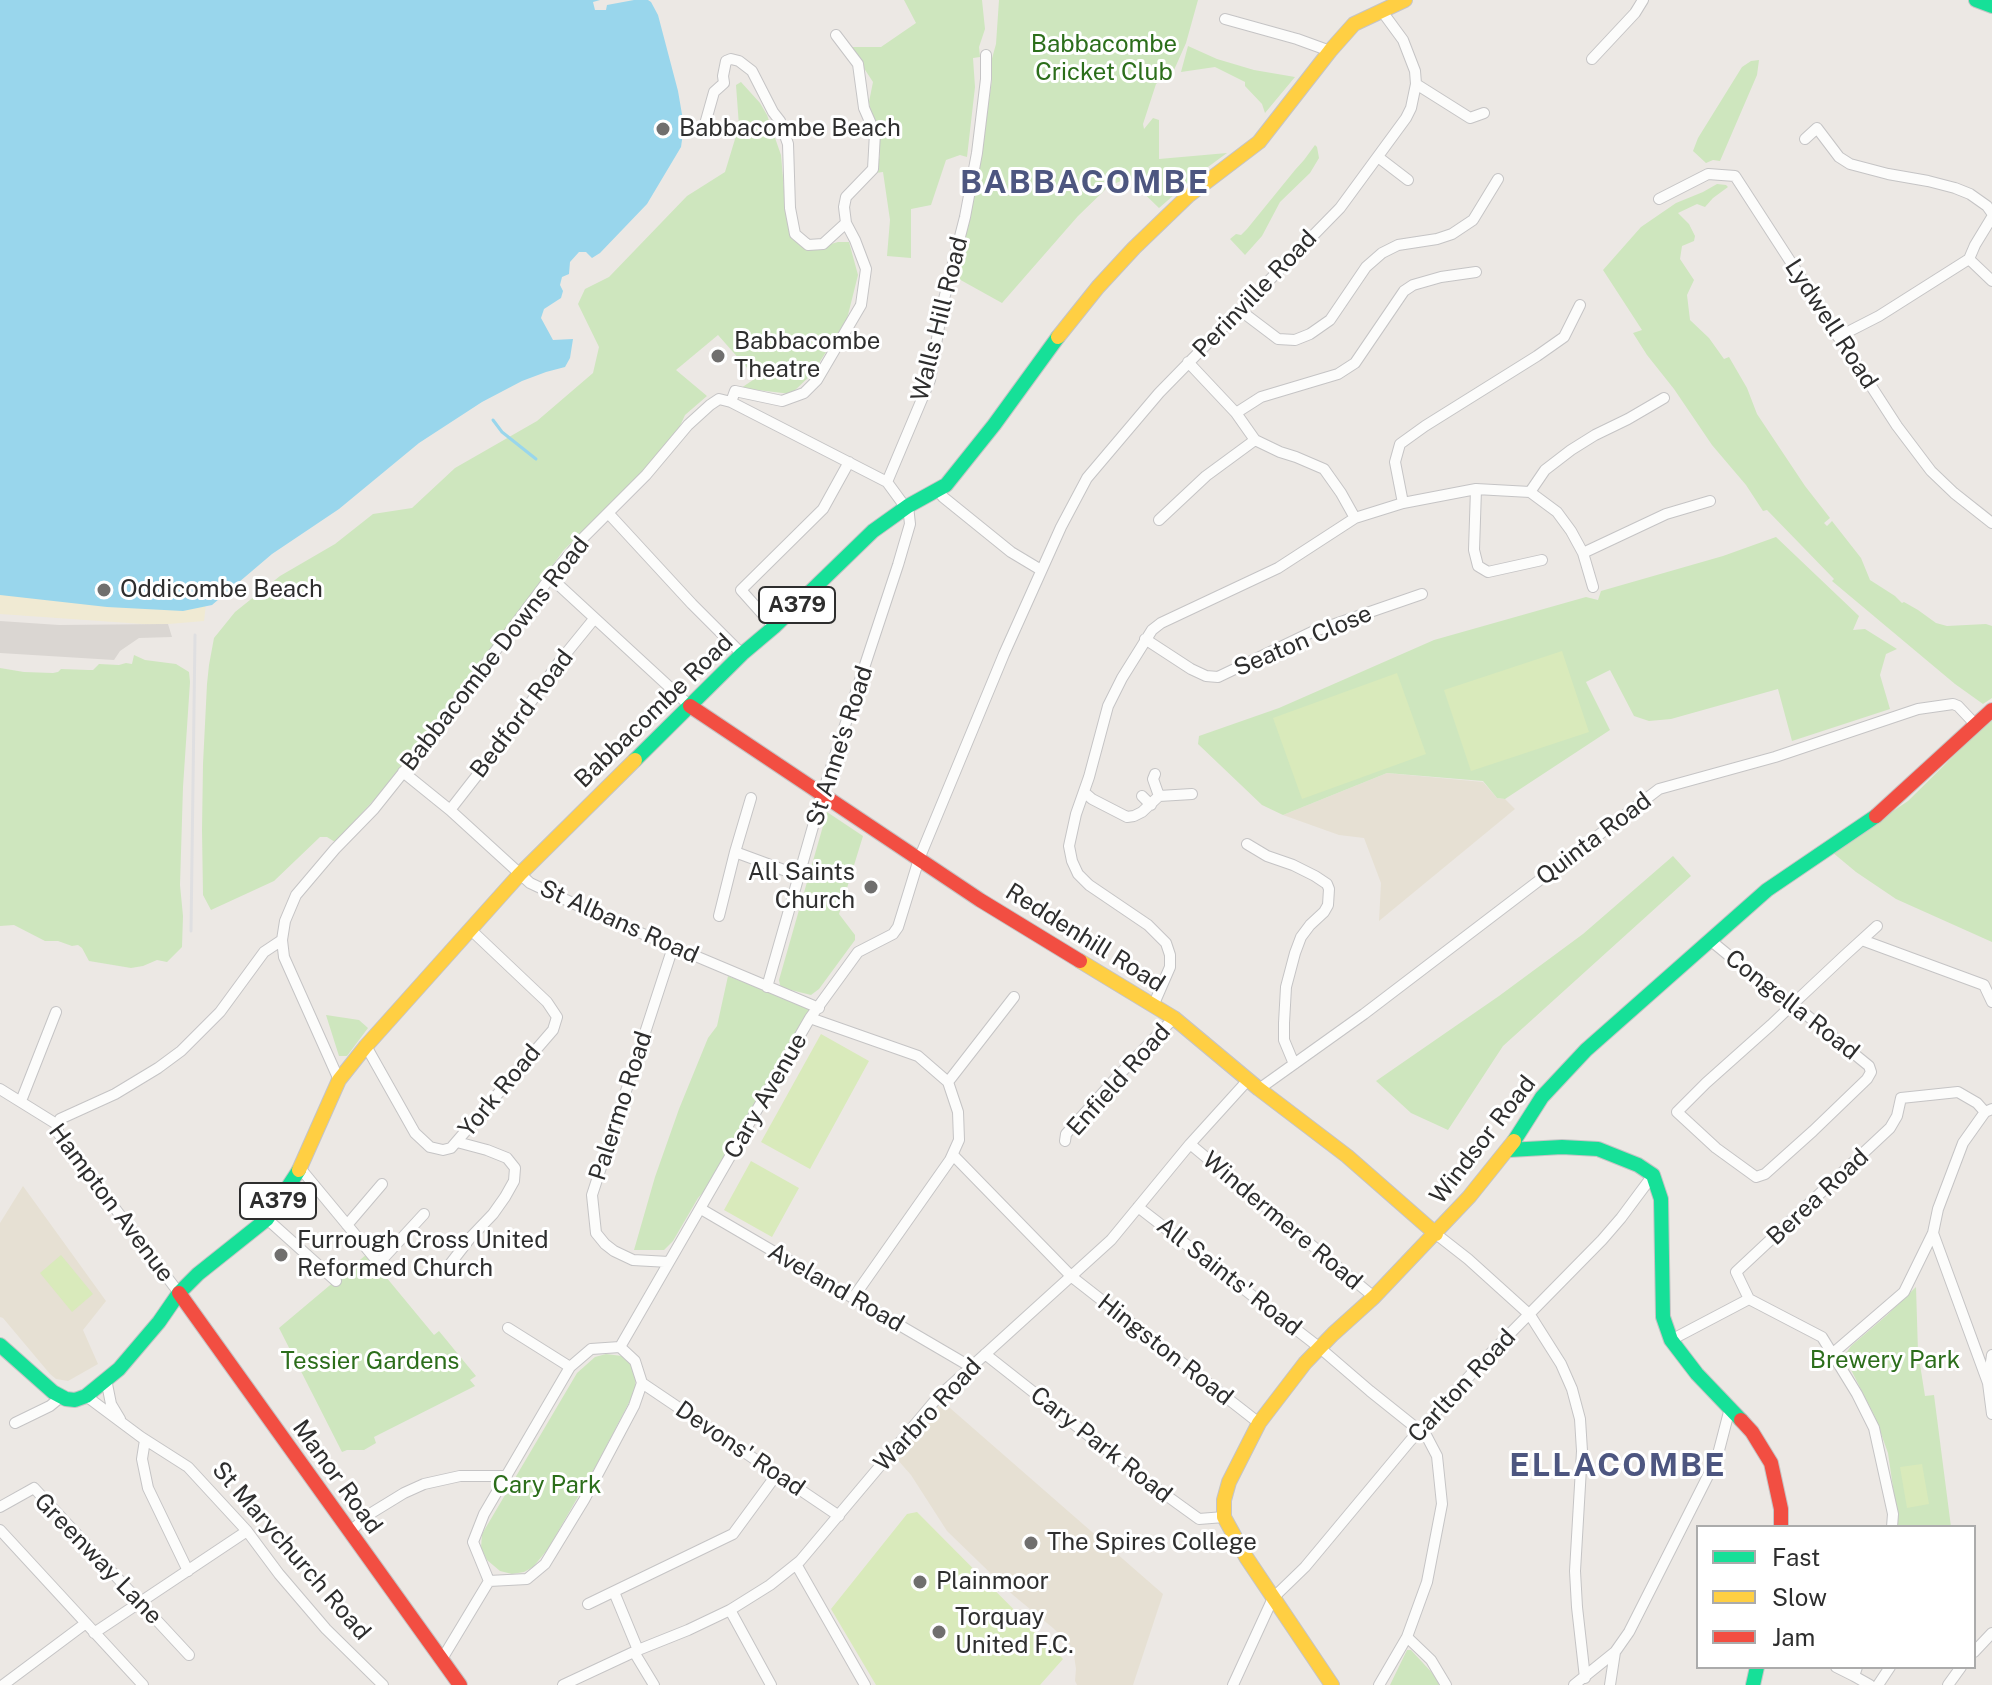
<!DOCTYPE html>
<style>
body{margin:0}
#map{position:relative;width:1992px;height:1685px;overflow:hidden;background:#ece8e4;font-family:"Public Sans",sans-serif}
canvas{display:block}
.legend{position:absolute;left:1696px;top:1525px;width:280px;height:144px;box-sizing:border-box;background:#fff;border:2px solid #ababab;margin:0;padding:10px 14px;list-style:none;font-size:24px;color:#2e2e2e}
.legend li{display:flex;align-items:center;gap:16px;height:40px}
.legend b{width:40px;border:2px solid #ababab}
</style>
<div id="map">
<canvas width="1992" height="1685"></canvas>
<ul class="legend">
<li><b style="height:10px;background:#16e098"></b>Fast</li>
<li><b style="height:10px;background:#ffcf43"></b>Slow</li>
<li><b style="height:10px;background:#f24e42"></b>Jam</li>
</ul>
</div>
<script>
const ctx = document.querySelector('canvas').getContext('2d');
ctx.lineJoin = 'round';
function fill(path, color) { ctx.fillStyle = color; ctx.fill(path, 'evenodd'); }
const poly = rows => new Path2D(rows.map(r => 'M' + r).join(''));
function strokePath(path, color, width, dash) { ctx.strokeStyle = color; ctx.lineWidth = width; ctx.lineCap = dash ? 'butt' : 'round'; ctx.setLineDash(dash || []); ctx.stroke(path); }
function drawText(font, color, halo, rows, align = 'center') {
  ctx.font = font + ' "Public Sans",sans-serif'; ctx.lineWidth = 6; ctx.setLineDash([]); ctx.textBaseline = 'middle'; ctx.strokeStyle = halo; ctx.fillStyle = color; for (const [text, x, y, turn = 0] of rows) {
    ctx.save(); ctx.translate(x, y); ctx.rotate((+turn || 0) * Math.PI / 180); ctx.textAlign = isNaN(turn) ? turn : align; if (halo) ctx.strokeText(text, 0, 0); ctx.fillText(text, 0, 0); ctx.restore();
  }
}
const education = poly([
 [1387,773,1483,782,1497,798,1505,799,1515,809,1379,921,1381,883,1364,838,1339,835,1283,815],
 [23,1186,106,1301,83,1330,98,1364,68,1381,56,1379,50,1374,3,1318,0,1317,0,1223],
 [942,1401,1163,1594,1133,1685,1077,1685,1075,1681,1076,1669,1073,1648,1053,1628,1013,1595,947,1531,911,1475,896,1458]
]);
const green = poly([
 [904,0,982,0,985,29,979,47,980,57,973,58,975,87,967,157,960,155,946,160,931,205,911,209,911,258,887,256,890,220,883,172,875,173,880,156,869,102,873,82,850,47,881,47,916,23],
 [999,0,1198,0,1186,43,1174,70,1156,84,1143,124,1144,129,1153,118,1159,120,1159,159,1227,153,1197,175,1159,208,1128,178,1109,186,1078,216,1002,303,948,273,981,153,992,80,991,62,996,44],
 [1188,46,1217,59,1254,70,1295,77,1265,113,1262,104,1245,86,1245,82,1215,67,1181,72],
 [1759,60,1757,75,1720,161,1713,160,1706,163,1693,151,1698,138,1742,67,1751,61],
 [741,82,760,103,767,115,781,155,785,201,792,238,810,250,838,242,849,242,858,275,847,319,812,374,791,394,741,388,756,378,718,335,676,370,707,396,685,415,680,426,662,452,563,551,505,632,398,774,335,842,327,837,320,837,274,881,211,910,203,895,202,830,203,764,207,684,209,665,214,638,235,612,280,576,335,544,373,514,412,508,455,468,537,421,593,373,599,347,578,304,585,289,609,277,687,196,725,172,739,126,736,85],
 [1315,145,1317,147,1319,158,1310,173,1280,202,1262,236,1245,255,1230,239,1236,234,1241,235,1247,229,1295,170,1304,160],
 [1717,184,1726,185,1728,187,1713,198,1705,207,1697,204,1678,213,1689,224,1695,236,1694,241,1682,246,1680,259,1694,280,1687,295,1690,320,1709,338,1724,359,1729,357,1747,388,1757,414,1805,486,1830,518,1824,523,1827,526,1832,521,1861,558,1870,580,1895,596,1902,603,1904,602,1918,610,1936,623,1947,626,1986,624,1992,626,1992,698,1983,704,1955,684,1832,581,1834,579,1767,510,1763,511,1746,485,1712,445,1674,389,1647,355,1633,333,1642,330,1603,270,1641,227,1676,203,1703,192],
 [1776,537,1859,616,1853,630,1865,629,1897,649,1886,654,1880,675,1890,709,1792,741,1778,689,1671,719,1649,721,1634,716,1610,670,1586,682,1610,730,1505,799,1497,798,1483,781,1387,773,1283,815,1262,805,1198,744,1199,736,1279,708,1434,640,1586,597,1598,600,1601,591,1723,556],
 [134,655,145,660,176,664,189,672,190,682,183,787,180,885,183,916,182,947,167,962,157,960,143,966,131,968,89,961,82,948,78,945,72,946,58,941,45,941,14,925,0,926,0,668,24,672,53,673,58,672,61,669,89,670,93,670,99,664,119,665,126,663,132,664],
 [1992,718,1992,942,1896,899,1856,872,1832,852,1908,801],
 [827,812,863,836,839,914,855,935,855,940,819,989,811,995,783,988,780,985,779,980],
 [1673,856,1691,876,1503,1046,1448,1130,1411,1113,1376,1081,1499,996,1583,934],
 [728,976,813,1009,711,1184,698,1198,673,1241,664,1250,634,1250,655,1177,679,1109,708,1038,717,1026],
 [326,1015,359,1020,368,1028,347,1056,339,1056],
 [367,1254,434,1335,439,1331,476,1376,470,1380,475,1386,374,1437,376,1443,364,1450,347,1450,342,1452,279,1328],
 [1916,1287,1918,1352,1925,1396,1934,1395,1951,1527,1897,1527,1897,1515,1888,1453,1875,1417,1844,1356,1851,1346,1886,1316],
 [606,1354,622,1356,632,1366,636,1378,634,1393,598,1462,548,1549,533,1567,524,1572,512,1574,500,1571,487,1560,481,1548,482,1534,577,1373,595,1357],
 [1407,1650,1411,1650,1435,1676,1439,1685,1390,1685]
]);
const sand = poly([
 [0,555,211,562,204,621,157,625,0,614]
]);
const pitch = poly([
 [1562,651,1589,732,1471,771,1444,690],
 [1397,673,1426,754,1302,799,1273,718],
 [821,1034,869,1061,810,1169,761,1142],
 [751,1161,799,1188,772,1237,724,1210],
 [61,1255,93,1294,72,1312,40,1273],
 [1922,1464,1929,1504,1907,1508,1900,1467],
 [917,1512,1063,1659,1040,1685,876,1685,831,1609,907,1514]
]);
const plaza = poly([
 [0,621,59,625,168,624,172,637,139,638,120,651,114,660,0,653]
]);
const water = poly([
 [0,0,600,0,593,2,595,10,606,10,607,5,634,0,648,0,651,2,658,15,678,91,684,126,681,147,647,204,600,253,592,258,586,252,579,252,570,262,569,274,562,277,560,285,563,291,561,298,544,309,541,318,553,340,573,339,570,358,565,367,546,372,522,381,482,402,419,443,339,509,272,554,212,605,183,611,107,607,0,595]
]);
const stream = poly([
 [493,420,502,432,536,459]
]);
const street = poly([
 [1225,19,1297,39,1330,51],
 [836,35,858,64,864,108,875,133,873,169,846,197,844,207,846,223],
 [1592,59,1635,13,1643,0],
 [1416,84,1470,118,1484,113],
 [705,124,714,92,724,83,723,76,726,61,731,59,739,61,752,71,773,112,780,121,788,144,790,208,795,234,808,245,823,244,846,223,855,240,866,269,861,305,817,380,804,393,782,401,735,391,731,402],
 [1805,139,1817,128,1839,157,1850,164,1888,174,1928,181,1955,188,1970,194,1987,206,1992,213],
 [1378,157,1408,180],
 [1659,199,1708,174,1735,176,1897,426,1931,471,1954,493,1992,523],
 [1969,259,1992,281],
 [1241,311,1278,339,1295,340,1310,334,1330,320,1366,267,1382,253,1398,245,1437,239,1452,234,1473,220,1498,179],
 [1838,337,1879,316,1969,259,1975,245,1992,217],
 [1188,362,1236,413,1255,440,1280,452,1296,457,1324,469,1341,493,1355,518],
 [1236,413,1261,397,1338,374,1355,363,1404,291,1413,285,1441,277,1476,272],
 [887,482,930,380,943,303,965,217,977,153,986,79,986,55],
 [1476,489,1474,550,1478,566,1488,572,1542,560],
 [937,490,943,497,1011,552,1041,570],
 [1530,492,1545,470,1571,450,1595,435,1628,419,1664,398],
 [1403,503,1395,462,1400,444,1425,426,1537,356,1564,337,1580,305],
 [609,514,692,604,742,654],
 [1159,520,1206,476,1255,440],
 [1583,553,1666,514,1710,501],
 [550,577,690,706],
 [774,627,741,590,823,509,849,462],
 [1145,639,1191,669,1206,676,1218,677,1312,632,1422,594],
 [403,772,450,810,530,883,598,915,819,1008],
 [1155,774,1153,779,1159,796],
 [1084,792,1092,799,1127,817,1134,816,1142,812,1159,796,1192,794],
 [1142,796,1151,805],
 [751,798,735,852,800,876],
 [450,810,503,742,559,662,594,619],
 [1247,844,1267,856,1293,865,1315,876,1327,884,1329,889,1328,905,1324,912,1310,925,1301,937,1295,953,1286,987,1284,1023,1284,1040,1294,1064],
 [719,916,735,852],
 [1710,940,1755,977,1793,1004,1869,1066,1871,1072,1867,1079,1813,1131,1765,1174,1756,1177,1716,1148,1677,1112,1706,1083,1771,1025,1793,1004,1811,987,1844,956,1877,926],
 [1862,940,1984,985,1992,1002],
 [767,987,822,795,898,565,910,524,908,506],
 [1153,1006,1170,967,1170,955,1166,943,1148,925,1089,885,1078,874,1072,861,1069,846,1076,814,1089,777,1108,706,1122,678,1152,630,1161,623,1278,568,1355,518,1403,503,1476,489,1530,492,1557,512,1571,531,1583,553,1593,587],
 [810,1018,918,1056,948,1082,958,1112,959,1140,950,1160,853,1298],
 [366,1046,415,1133,430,1147,443,1150,451,1148,553,1030,557,1017,547,1002,471,930],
 [339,1080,284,957,282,940,285,921,296,895,335,849,374,809,429,740,552,575,584,537,646,475,688,425,710,405,719,399,731,402,887,482,906,508],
 [948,1082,1014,997],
 [0,1089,58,1125,58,1133,179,1293],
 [1259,1089,1364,1014,1659,789,1775,757,1918,709,1953,704,1958,706,1975,724],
 [21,1101,56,1012],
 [58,1125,60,1119,115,1094,158,1068,181,1051,220,1012,264,952,282,940],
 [1065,1141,1066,1134,1117,1077,1174,1018],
 [1190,1144,1374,1297],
 [953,1155,1072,1277,1259,1423],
 [300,1168,382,1267],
 [1138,1207,1320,1348,1370,1391,1420,1431,1426,1435,1437,1456,1442,1504,1427,1582,1407,1637,1379,1685],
 [701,1209,971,1367],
 [267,1219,336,1281],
 [347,1225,382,1184],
 [1933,1233,1988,1383],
 [1436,1234,1468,1259,1530,1315,1561,1364,1572,1389,1580,1419,1582,1451,1575,1571,1577,1607,1585,1678],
 [669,1262,633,1260,614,1251,605,1244,596,1233,592,1195,673,947],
 [378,1264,424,1214],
 [447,1268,471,1237,493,1214,505,1197,514,1181,515,1168,507,1158,487,1150,457,1142],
 [1749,1299,1736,1272,1890,1128,1897,1116,1901,1098,1958,1092,1977,1103,1985,1112],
 [508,1328,570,1367],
 [1671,1340,1749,1299,1822,1337,1857,1394,1874,1428,1893,1514,1892,1527],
 [620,1347,810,1018,858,952,893,934,898,927,919,859,1004,654,1061,527,1087,478,1159,393,1340,208,1406,118,1411,108,1416,84,1415,71,1403,40,1381,10],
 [620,1347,635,1361,642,1383,634,1406,584,1500,545,1564,527,1579,489,1581,473,1542,484,1514,570,1367,591,1349,620,1347],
 [985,1354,1145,1480,1199,1519,1224,1517],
 [1832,1354,1904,1292,1933,1233,1938,1209,1963,1143,1985,1112,1992,1109],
 [1992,1355,1988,1383,1992,1414],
 [106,1379,111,1404,120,1419],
 [642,1383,839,1516],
 [86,1396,141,1437,188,1467,247,1531,279,1574,326,1629,383,1685],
 [15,1423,50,1406,61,1397],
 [145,1440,142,1459,148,1488,188,1571],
 [0,1507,34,1488,189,1655],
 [0,1530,143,1685],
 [349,1532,373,1512,404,1493,424,1484,460,1476,507,1476],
 [796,1564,865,1685],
 [614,1592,638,1650],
 [588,1604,733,1534,777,1474],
 [730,1610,771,1685],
 [94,1633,247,1531],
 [1407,1637,1431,1660,1446,1685],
 [634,1652,654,1685],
 [1974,1652,1992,1633],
 [442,1659,489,1581],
 [1836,1667,1854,1676,1857,1667],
 [1854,1676,1870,1685],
 [3,1685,86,1623],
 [563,1685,638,1650,688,1630,730,1610,770,1585,800,1561,938,1397,1111,1240,1190,1144,1248,1080],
 [1233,1685,1273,1598,1305,1567,1410,1441,1486,1358,1602,1240,1621,1218,1653,1175],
 [1574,1685,1615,1652,1629,1632,1717,1458,1730,1408],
 [1610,1685,1615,1652],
 [1878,1685,1890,1667],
 [1948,1685,1961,1667]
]);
const fast = poly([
 [1976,0,1992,6],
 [635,760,742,654,774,627,873,531,908,506,946,485,994,425,1058,337],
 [1514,1141,1542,1097,1586,1050,1767,890,1876,816],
 [1509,1150,1562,1147,1598,1149,1638,1165,1653,1175,1661,1199,1663,1317,1671,1340,1697,1374,1741,1420],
 [0,1345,53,1392,66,1399,75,1400,86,1396,119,1369,159,1322,179,1293,198,1274,267,1219,299,1170],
 [1753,1685,1757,1667]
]);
const slow = poly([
 [1058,337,1098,287,1134,248,1188,196,1259,142,1330,51,1354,24,1405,0],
 [1080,961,1174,1018,1259,1089,1347,1156,1436,1234],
 [299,1170,339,1080,366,1046,520,874,635,760],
 [1332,1685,1246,1557,1224,1517,1224,1500,1229,1482,1259,1423,1305,1363,1333,1334,1374,1297,1469,1197,1514,1141]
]);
const jam = poly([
 [690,706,980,900,1080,961],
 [1876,816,1992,710],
 [179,1293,460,1685],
 [1741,1420,1752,1432,1771,1463,1781,1509,1781,1527]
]);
const rail = poly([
 [191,931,195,635]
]);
const markers = [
 [663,129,8,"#706f6e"],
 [718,356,8,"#706f6e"],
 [104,590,8,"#706f6e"],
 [871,887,8,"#706f6e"],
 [281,1255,8,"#706f6e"],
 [1031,1543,8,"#706f6e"],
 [920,1582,8,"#706f6e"],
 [939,1632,8,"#706f6e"]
];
const shields = [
 [797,605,76],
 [278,1201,76]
];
const shieldNames = [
 ["A379",797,605],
 ["A379",278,1201]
];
const parkNames = [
 ["Babbacombe",1104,45],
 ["Cricket Club",1104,73],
 ["Brewery Park",1885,1361],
 ["Tessier Gardens",370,1362],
 ["Cary Park",547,1486]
];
const poiNames = [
 ["Babbacombe Beach",679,129],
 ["Babbacombe",734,342],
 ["Theatre",734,370],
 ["Oddicombe Beach",120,590],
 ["All Saints",855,873,"right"],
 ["Church",855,901,"right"],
 ["Furrough Cross United",297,1241],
 ["Reformed Church",297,1269],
 ["The Spires College",1047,1543],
 ["Plainmoor",936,1582],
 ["Torquay",955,1618],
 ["United F.C.",955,1646]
];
const streetNames = [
 ["Perinville Road",1255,294,-46],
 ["Walls Hill Road",940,319,-76],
 ["Lydwell Road",1831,324,57],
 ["Seaton Close",1303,641,-23],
 ["Babbacombe Downs Road",495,654,-52],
 ["Babbacombe Road",654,711,-44],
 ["Bedford Road",522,714,-53],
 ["St Anne's Road",840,746,-72],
 ["Quinta Road",1594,839,-37],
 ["St Albans Road",619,922,24],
 ["Reddenhill Road",1085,938,32],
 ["Congella Road",1792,1005,38],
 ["Enfield Road",1119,1080,-48],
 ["York Road",500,1091,-50],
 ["Cary Avenue",766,1096,-60],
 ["Palermo Road",621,1106,-72],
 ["Windsor Road",1483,1140,-52],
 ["Berea Road",1818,1197,-43],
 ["Hampton Avenue",111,1203,53],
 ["Windermere Road",1282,1221,40],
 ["All Saints' Road",1229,1277,38],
 ["Aveland Road",836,1288,30],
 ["Hingston Road",1165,1350,38],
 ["Carlton Road",1462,1386,-47],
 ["Warbro Road",928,1415,-47],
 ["Cary Park Road",1101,1445,38],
 ["Devons' Road",740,1449,34],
 ["Manor Road",337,1477,54],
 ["St Marychurch Road",291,1551,49],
 ["Greenway Lane",98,1559,46]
];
const districtNames = [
 ["BABBACOMBE",1085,183],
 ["ELLACOMBE",1618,1466]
];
fill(education, '#e6e0d3');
fill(green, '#cee6be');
fill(sand, '#f0ead3');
fill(pitch, '#d9eabb');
fill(plaza, '#dad6d2');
fill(water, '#99d6ec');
strokePath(stream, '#99d6ec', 3);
strokePath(street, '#c5c4c5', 12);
strokePath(fast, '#c5c4c5', 16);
strokePath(slow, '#c5c4c5', 16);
strokePath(jam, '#c5c4c5', 16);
strokePath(street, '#fcfcfb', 10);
strokePath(fast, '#16e098', 14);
strokePath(slow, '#ffcf43', 14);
strokePath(jam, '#f24e42', 14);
strokePath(rail, '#dfdfe1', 3);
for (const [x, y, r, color] of markers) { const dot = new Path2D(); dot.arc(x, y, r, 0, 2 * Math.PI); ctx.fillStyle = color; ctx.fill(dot); strokePath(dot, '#fff', 3); }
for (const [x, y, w] of shields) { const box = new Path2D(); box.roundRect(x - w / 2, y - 18, w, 36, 6); ctx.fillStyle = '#fff'; ctx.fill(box); strokePath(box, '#2e2e2e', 2); }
drawText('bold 22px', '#2e2e2e', null, shieldNames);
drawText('24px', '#2c6e1b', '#fff', parkNames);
drawText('24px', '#2e2e2e', '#fff', poiNames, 'left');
drawText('24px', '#2e2e2e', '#fff', streetNames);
ctx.letterSpacing = '2px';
drawText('bold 32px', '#4d5680', '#fff', districtNames);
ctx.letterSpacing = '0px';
</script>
